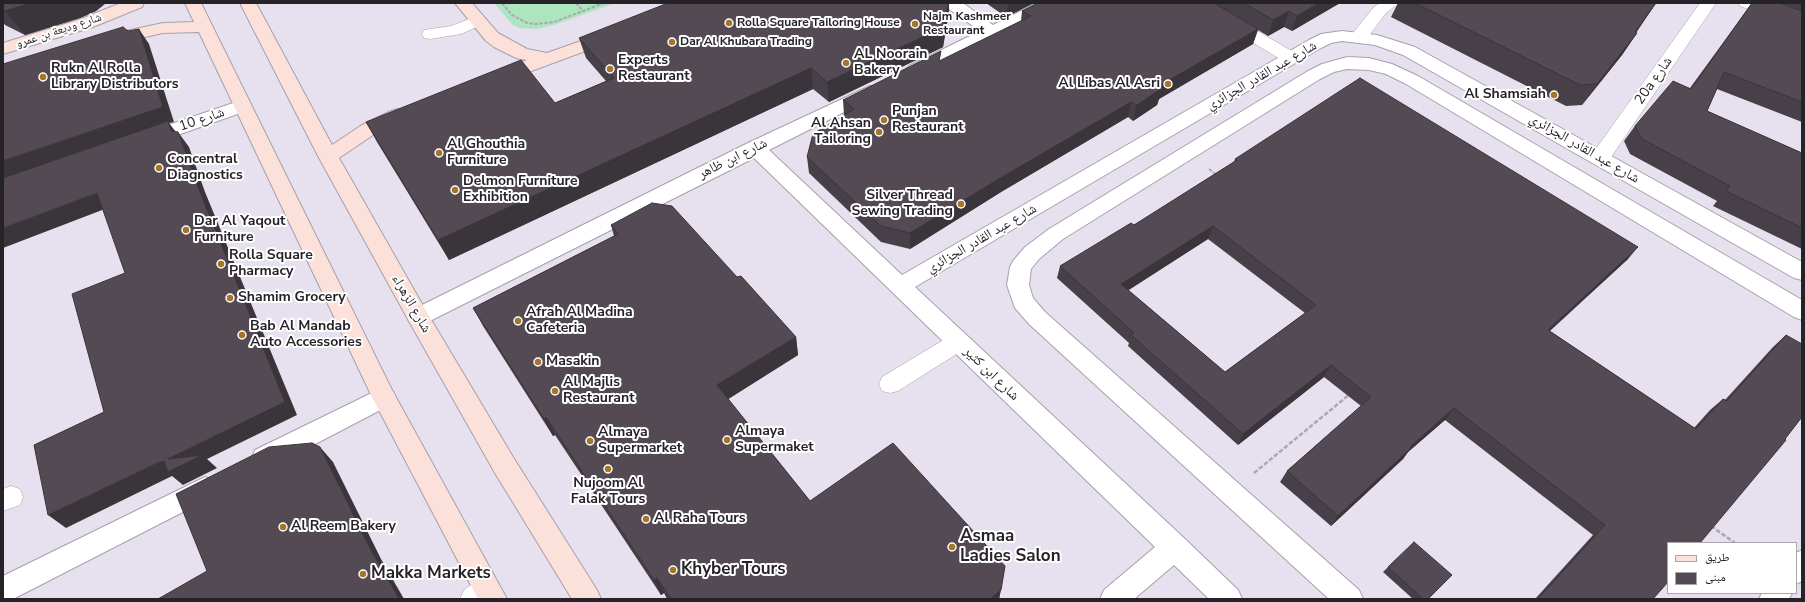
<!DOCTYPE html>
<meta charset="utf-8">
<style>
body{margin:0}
#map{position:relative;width:1805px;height:602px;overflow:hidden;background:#e7e0ee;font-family:"Nunito Sans","Noto Naskh Arabic",sans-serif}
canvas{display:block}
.frame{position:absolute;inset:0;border:4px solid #252328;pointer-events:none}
.legend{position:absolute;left:1667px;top:542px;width:130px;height:52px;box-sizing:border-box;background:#fff;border:1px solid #a8a7a9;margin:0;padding:5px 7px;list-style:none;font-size:12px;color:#252328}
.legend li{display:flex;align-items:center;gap:8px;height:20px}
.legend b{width:20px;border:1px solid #a8a7a9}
</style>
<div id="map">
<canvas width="1805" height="602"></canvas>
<div class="frame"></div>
<ul class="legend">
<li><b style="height:5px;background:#fbe1d9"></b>طريق</li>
<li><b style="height:11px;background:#534a54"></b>مبنى</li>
</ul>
</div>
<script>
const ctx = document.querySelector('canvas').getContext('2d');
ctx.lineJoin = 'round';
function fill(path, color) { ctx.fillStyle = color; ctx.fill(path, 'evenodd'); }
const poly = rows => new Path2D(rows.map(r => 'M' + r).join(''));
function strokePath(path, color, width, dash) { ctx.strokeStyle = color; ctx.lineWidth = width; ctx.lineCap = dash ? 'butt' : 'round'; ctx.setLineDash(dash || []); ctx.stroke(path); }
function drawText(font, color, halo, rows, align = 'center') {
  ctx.font = font + ' "Nunito Sans","Noto Naskh Arabic",sans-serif'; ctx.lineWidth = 4; ctx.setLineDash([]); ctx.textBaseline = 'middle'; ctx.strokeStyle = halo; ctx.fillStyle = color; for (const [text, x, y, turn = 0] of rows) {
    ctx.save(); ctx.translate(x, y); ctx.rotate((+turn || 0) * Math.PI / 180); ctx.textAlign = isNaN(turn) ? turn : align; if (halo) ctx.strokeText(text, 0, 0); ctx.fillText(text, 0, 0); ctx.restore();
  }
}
const green = poly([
 [494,3,615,3,554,25,536,29,519,28,513,25]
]);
const pathFar1 = poly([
 [502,3,512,15,527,23,535,24,554,22,604,3],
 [576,3,583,11],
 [1209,169,1218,176]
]);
const path = poly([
 [1254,473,1350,394],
 [1711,526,1735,543]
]);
const lane = poly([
 [1190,3,1209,3,1297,54,1299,58,1297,62,1291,63,1285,62,1192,6,1190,3],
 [1380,3,1399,3,1386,13,1365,41,1359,42,1353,41,1351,37,1353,33,1374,7,1380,3],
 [1700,3,1716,3,1607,163,1600,164,1593,163,1591,158,1593,153,1700,3],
 [1738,3,1761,3,1802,18,1802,29,1740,6,1738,3],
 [477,16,483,18,485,21,483,24,461,34,430,39,424,38,422,34,424,30,451,26,477,16],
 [958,333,966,336,969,342,966,348,898,391,890,393,882,391,879,384,882,377,950,336,958,333],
 [11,486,20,489,23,497,20,505,3,511,3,489,11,486],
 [487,577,496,580,500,589,496,598,460,599,464,590,478,580,487,577]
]);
const street = poly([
 [944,3,963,3,993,25,1037,3,1058,3,1056,7,921,74,915,76,909,74,906,70,909,66,980,31,946,7,944,3],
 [1342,31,1377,35,1415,47,1802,262,1802,280,1794,278,1403,55,1375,45,1342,41,1331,43,1321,48,915,287,1184,538,1238,590,1242,599,1209,599,1174,565,1134,599,1100,599,1104,590,1155,547,754,158,426,323,418,326,410,323,407,317,410,311,748,143,870,86,876,88,879,92,876,96,769,150,902,275,1309,40,1321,34,1342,31],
 [1347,57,1369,58,1392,64,1418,76,1802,300,1802,320,1794,317,1406,84,1386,74,1369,70,1347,69,1334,72,1320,79,1063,239,1039,259,1031,269,1029,285,1033,298,1045,312,1359,590,1363,599,1329,599,1029,324,1015,308,1007,285,1010,267,1013,261,1025,247,1049,229,1308,71,1322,64,1347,57],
 [242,100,249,102,251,106,249,110,146,146,139,145,136,140,139,135,242,100],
 [384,387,392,390,396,397,392,404,273,466,264,469,255,466,252,458,255,450,384,387],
 [205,477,214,480,218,488,214,496,13,599,3,599,3,576,205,477],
 [1802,550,1802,581,1796,584,1796,553,1802,550],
 [1762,593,1792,593,1789,599,1759,599,1762,593]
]);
const secondary = poly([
 [121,3,144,3,142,7,93,27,3,54,3,43,81,19,121,3],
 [185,3,201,3,392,390,507,599,478,599,372,397,199,32,163,33,113,44,107,43,104,39,107,35,163,23,194,22,185,3],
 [240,3,256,3,332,145,362,125,391,111,398,109,405,111,407,115,405,119,376,133,339,158,426,311,513,457,597,590,601,599,572,599,495,473,410,323,318,156,240,3],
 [455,3,472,3,498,33,527,49,547,53,609,31,615,32,618,36,615,40,499,83,493,81,490,77,493,73,527,60,516,58,494,47,486,41,455,3]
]);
const wall = poly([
 [3,3,106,3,96,11,80,18,25,35,5,25,3,22],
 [986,3,1034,3,1006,17],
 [1038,3,1340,3,1292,31,1284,27,1268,36,1258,30,1253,44,1159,99,1157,105,1133,121,1128,117,1001,192,910,249,881,242,809,173,807,157,844,115,843,100,941,61,1021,21,1022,11],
 [1398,3,1656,3,1636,33,1637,33,1622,55,1582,105,1566,106,1391,17],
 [1752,3,1802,3,1802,122,1717,89,1707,111,1802,153,1802,249,1713,206,1717,201,1630,154,1624,141,1635,126,1690,88],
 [669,4,949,11,943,47,829,102,813,89,449,260,377,142,366,122,555,103,606,81,586,58,579,38],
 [1235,159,1628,259,1550,331,1694,428,1710,410,1723,399,1725,400,1773,347,1786,335,1653,599,1535,599,1593,535,1445,420,1408,452,1403,459,1331,526,1280,482,1287,471,1361,406,1324,377,1238,445,1128,346,1129,343,1057,278,1060,266,1134,225,1234,162],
 [1208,239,1305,313,1225,372,1128,290],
 [611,225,737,277,796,337,798,355,728,399,810,501,1005,566,999,599,667,599,664,593,661,595,555,435,553,436,483,326,473,308,614,236],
 [1388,567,1428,599,1413,599,1383,572]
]);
const shadedWall = poly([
 [31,3,106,3,96,11,80,18,25,35,5,11],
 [948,3,949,3,949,11,943,47,829,102,827,82],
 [1008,3,1034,3,1006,17],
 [1319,3,1340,3,1292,31,1297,16],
 [1656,3,1623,51,1637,33,1622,55,1582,105,1597,84],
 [1289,11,1284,27,1268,36,1273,20],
 [139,29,149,44,174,122,169,123,179,136,3,180,3,161],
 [1258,29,1253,44,1159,99,1157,105,1133,121,1137,105,1157,87],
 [811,68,813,89,449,260,438,240],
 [1131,102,1128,117,1001,192,910,249,910,233,1002,177],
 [178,132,189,147,205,192,297,415,207,459,217,468,183,485,172,476,66,528,48,515,157,463,168,459,194,177],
 [97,193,110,207,3,248,3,228],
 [1213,226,1208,239,1118,297,1121,284],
 [1638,247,1628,259,1538,341,1548,330],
 [796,337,798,355,722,403,717,385],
 [1331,365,1324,377,1238,445,1243,434],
 [1454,408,1445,420,1408,452,1403,459,1331,526,1338,516,1410,447],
 [546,417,555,435,553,436,544,419],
 [320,447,333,462,381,559,404,599,399,599,368,545],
 [657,578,664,593,661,595,654,580],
 [1001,590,999,599,990,599]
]);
const building = poly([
 [3,3,31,3,5,11,3,10,3,3],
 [668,3,669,4,672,3,948,3,944,27,827,82,811,68,438,240,366,122,521,60,555,103,614,78,579,38,668,3],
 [1038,3,1214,3,1258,29,1157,87,1161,89,1137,105,1131,102,1002,177,910,233,881,226,807,157,813,134,854,109,843,100,941,51,939,61,1031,16,1022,11,1038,3],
 [1244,3,1319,3,1297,16,1289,11,1273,20,1244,3],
 [1415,3,1656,3,1635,32,1637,33,1597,84,1580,85,1415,3],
 [1752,3,1780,3,1802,11,1802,102,1724,72,1707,111,1802,153,1802,228,1726,191,1730,186,1642,139,1635,126,1673,81,1691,89,1752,3],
 [123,27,128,31,139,29,163,107,3,161,3,64,123,27],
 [1360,78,1638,247,1548,330,1696,429,1723,399,1727,401,1786,335,1802,344,1802,417,1785,439,1786,440,1700,543,1668,543,1668,582,1653,599,1538,599,1605,525,1454,408,1410,447,1411,448,1338,516,1287,471,1371,397,1331,365,1243,434,1131,335,1134,333,1060,266,1131,223,1134,225,1237,160,1235,159,1360,78],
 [1213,226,1316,305,1225,372,1121,284,1213,226],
 [168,121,171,131,178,132,194,177,285,402,168,459,203,455,168,472,164,461,157,463,48,515,34,445,104,412,72,294,125,273,97,193,3,228,3,178,168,121],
 [652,203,672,206,737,277,741,276,796,337,717,385,810,501,893,443,1005,566,1001,590,990,599,671,599,657,578,654,580,546,417,544,419,473,308,618,234,611,225,652,203],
 [312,443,320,447,368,545,399,599,158,599,207,571,176,494,269,447,312,443],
 [1414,542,1452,575,1428,599,1423,599,1388,567,1414,542]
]);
const markers = [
 [729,23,4,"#a6752b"],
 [915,24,4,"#a6752b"],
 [672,42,4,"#a6752b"],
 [846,63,4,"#a6752b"],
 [610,69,4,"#a6752b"],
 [43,77,4,"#a6752b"],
 [1168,84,4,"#a6752b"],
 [1554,95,4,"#a6752b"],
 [884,120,4,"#a6752b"],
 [879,132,4,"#a6752b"],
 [439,153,4,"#a6752b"],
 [159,168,4,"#a6752b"],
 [455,190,4,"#a6752b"],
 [961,204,4,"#a6752b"],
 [186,230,4,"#a6752b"],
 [221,264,4,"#a6752b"],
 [230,298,4,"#a6752b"],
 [518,321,4,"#a6752b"],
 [242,335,4,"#a6752b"],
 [538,362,4,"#a6752b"],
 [555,391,4,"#a6752b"],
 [727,440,4,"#a6752b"],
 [590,441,4,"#a6752b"],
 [608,469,4,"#a6752b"],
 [646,519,4,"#a6752b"],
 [283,527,4,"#a6752b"],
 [952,547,4,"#a6752b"],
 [673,570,4,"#a6752b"],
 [363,574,4,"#a6752b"]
];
const farPoinames = [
 ["Najm Kashmeer",923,17],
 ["Restaurant",923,31],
 ["Rolla Square Tailoring House",737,23],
 ["Dar Al Khubara Trading",680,42]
];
const farStreetnames = [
 ["شارع وديعة بن عمرو",59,31,-18]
];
const poiNames = [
 ["AL Noorain",854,55],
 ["Bakery",854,71],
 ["Experts",618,61],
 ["Restaurant",618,77],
 ["Rukn Al Rolla",51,69],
 ["Library Distributors",51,85],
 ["Al Libas Al Asri",1160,84,"right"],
 ["Al Shamsiah",1546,95,"right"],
 ["Punjan",892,112],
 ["Restaurant",892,128],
 ["Al Ahsan",871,124,"right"],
 ["Tailoring",871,140,"right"],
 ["Al Ghouthia",447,145],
 ["Furniture",447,161],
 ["Concentral",167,160],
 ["Diagnostics",167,176],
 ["Delmon Furniture",463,182],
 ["Exhibition",463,198],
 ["Silver Thread",953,196,"right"],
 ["Sewing Trading",953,212,"right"],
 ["Dar Al Yaqout",194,222],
 ["Furniture",194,238],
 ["Rolla Square",229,256],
 ["Pharmacy",229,272],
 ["Shamim Grocery",238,298],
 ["Afrah Al Madina",526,313],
 ["Cafeteria",526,329],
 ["Bab Al Mandab",250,327],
 ["Auto Accessories",250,343],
 ["Masakin",546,362],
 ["Al Majlis",563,383],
 ["Restaurant",563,399],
 ["Almaya",735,432],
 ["Supermaket",735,448],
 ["Almaya",598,433],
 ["Supermarket",598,449],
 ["Nujoom Al",608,484,"center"],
 ["Falak Tours",608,500,"center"],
 ["Al Raha Tours",654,519],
 ["Al Reem Bakery",291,527]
];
const streetNames = [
 ["شارع عبد القادر الجزائري",1262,76,-30],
 ["20a شارع",1654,81,-55],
 ["شارع 10",202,120,-19],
 ["شارع عبد القادر الجزائري",1584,149,30],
 ["شارع ابن ظاهر",733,159,-26],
 ["شارع عبد القادر الجزائري",982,239,-30],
 ["شارع الزهراء",411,304,60],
 ["شارع ابن كثير",991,374,44]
];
const nearPoinames = [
 ["Asmaa",960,537],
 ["Ladies Salon",960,557],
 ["Khyber Tours",681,570],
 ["Makka Markets",371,574]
];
fill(green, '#ade5bf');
strokePath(lane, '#a6a0ad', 1);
strokePath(street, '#a6a0ad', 2);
strokePath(secondary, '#a6a0ad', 2);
strokePath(pathFar1, '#aca7b2', 2, [3.5, 1.5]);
strokePath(path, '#aca7b2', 2.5, [4.5, 2]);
fill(lane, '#fff');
fill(street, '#fff');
fill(secondary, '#fbe1d9');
fill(wall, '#474048');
fill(shadedWall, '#3a343b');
fill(building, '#534a54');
strokePath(building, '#3a343b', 1);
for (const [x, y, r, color] of markers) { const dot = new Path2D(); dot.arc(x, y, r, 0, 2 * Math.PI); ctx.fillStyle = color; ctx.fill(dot); strokePath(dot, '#fff', 1.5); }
drawText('bold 12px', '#252328', '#fff', farPoinames, 'left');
drawText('12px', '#252328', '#fff', farStreetnames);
drawText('bold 14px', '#252328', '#fff', poiNames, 'left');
drawText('14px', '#252328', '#fff', streetNames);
drawText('bold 17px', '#252328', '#fff', nearPoinames, 'left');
</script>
